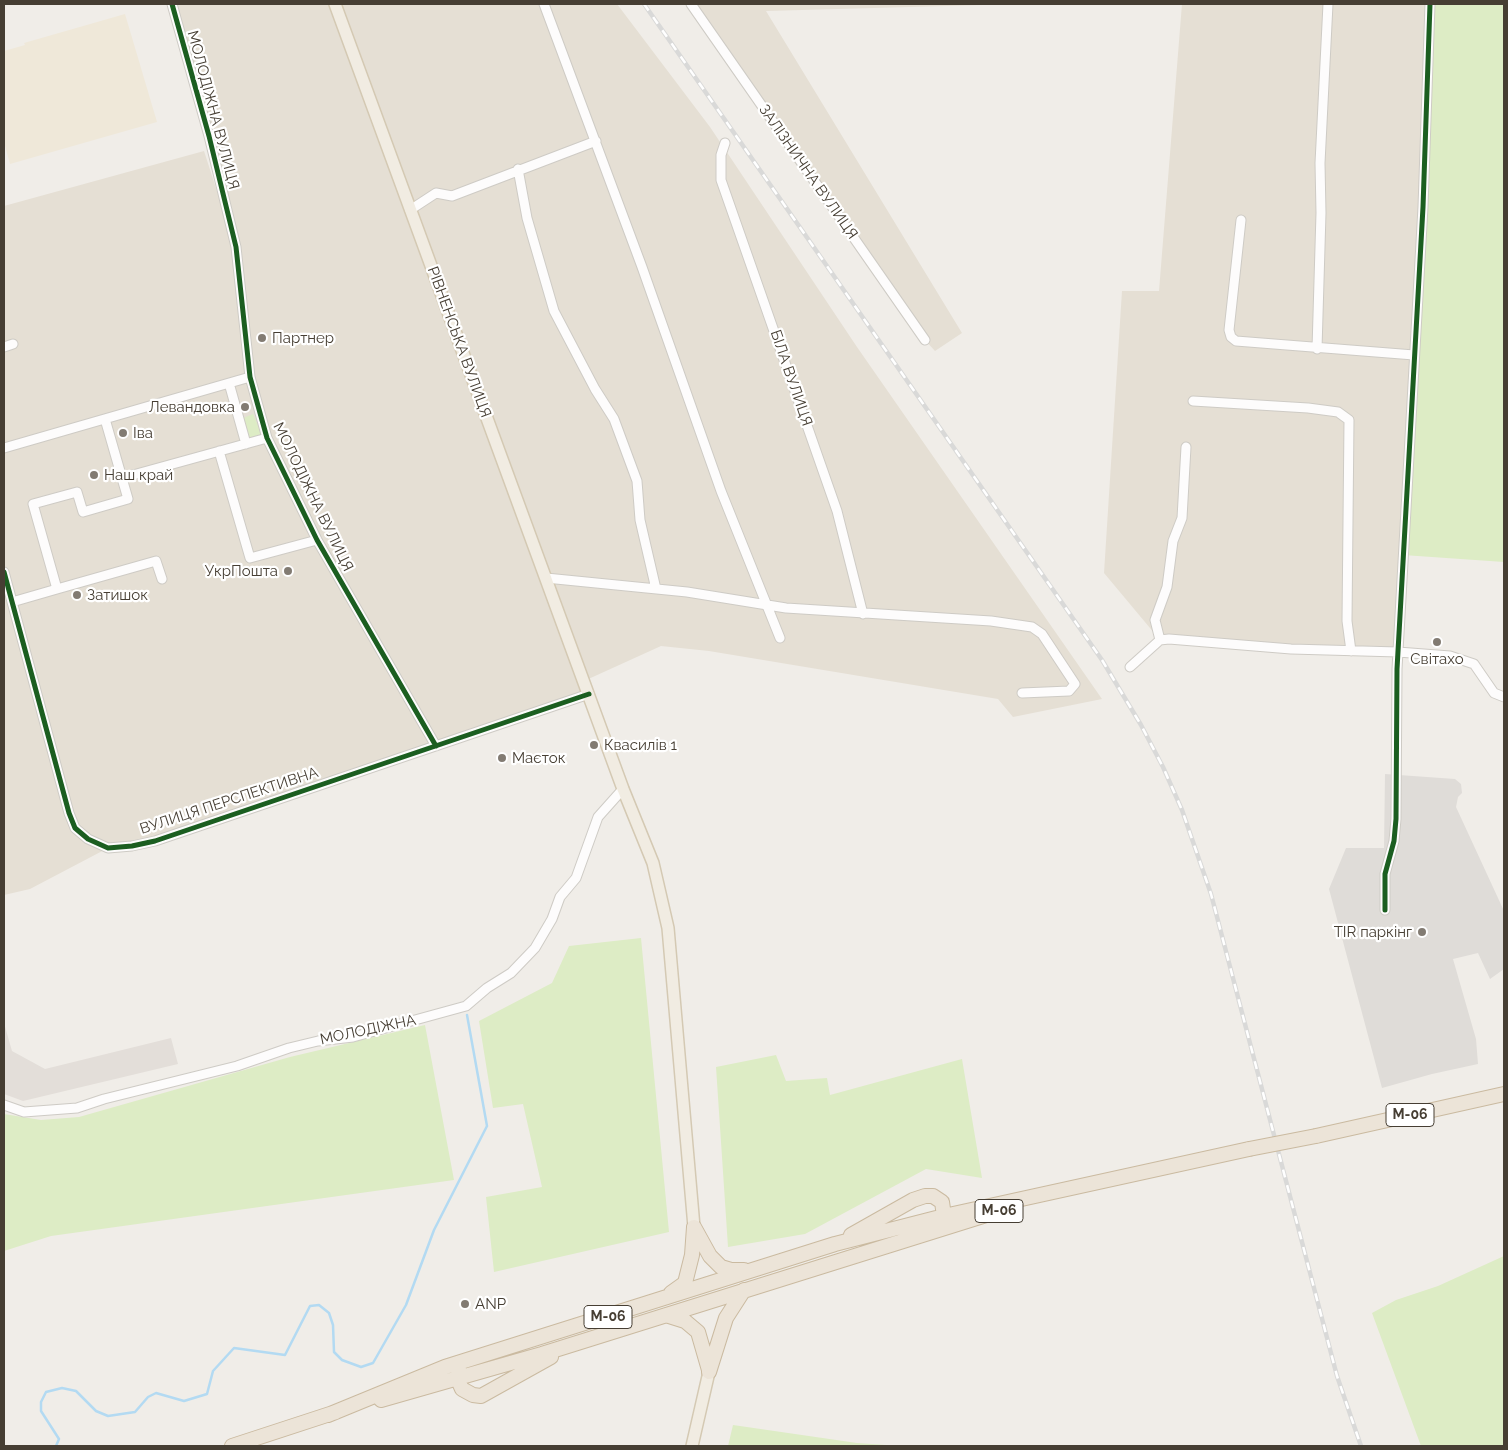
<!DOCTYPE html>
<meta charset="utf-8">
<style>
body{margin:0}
#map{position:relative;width:1508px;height:1450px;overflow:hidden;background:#f0ede8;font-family:Raleway,sans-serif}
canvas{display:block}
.frame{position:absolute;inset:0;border:5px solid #463e33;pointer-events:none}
</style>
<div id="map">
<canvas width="1508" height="1450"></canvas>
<div class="frame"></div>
</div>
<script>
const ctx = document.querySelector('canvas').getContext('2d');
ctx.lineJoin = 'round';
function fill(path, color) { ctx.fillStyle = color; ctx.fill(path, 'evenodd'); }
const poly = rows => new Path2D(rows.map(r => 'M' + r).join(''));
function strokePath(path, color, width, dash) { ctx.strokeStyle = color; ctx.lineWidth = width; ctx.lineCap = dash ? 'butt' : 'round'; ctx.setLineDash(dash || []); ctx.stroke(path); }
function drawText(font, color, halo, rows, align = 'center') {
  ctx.font = font + ' Raleway,sans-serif'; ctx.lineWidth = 4.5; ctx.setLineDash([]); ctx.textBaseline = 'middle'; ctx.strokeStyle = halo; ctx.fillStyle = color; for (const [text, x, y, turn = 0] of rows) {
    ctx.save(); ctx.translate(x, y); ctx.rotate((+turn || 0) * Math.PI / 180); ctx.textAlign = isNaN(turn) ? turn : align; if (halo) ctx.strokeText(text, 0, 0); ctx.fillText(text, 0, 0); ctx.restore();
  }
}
const residential = poly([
 [172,4,617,4,710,127,857,347,1102,699,1013,717,998,699,709,651,661,646,584,681,589,694,155,841,108,848,30,889,4,895,4,206,204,151,235,247],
 [691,4,1019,4,766,11,962,333,935,351,925,340],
 [1182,4,1430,4,1398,652,1160,640,1104,573,1122,291,1159,291]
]);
const industrial = poly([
 [4,1023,12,1051,45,1069,171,1038,178,1064,23,1101,4,1094]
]);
const education = poly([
 [125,14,157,122,10,164,4,142,4,51,25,45,24,43]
]);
const green = poly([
 [1430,4,1504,4,1504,562,1403,555],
 [253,414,262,435,249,439,243,418],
 [641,938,669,1232,494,1272,486,1197,542,1187,523,1104,493,1108,479,1021,552,983,569,946],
 [425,1025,454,1180,51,1236,4,1251,4,1114,41,1120,79,1117,290,1057],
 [776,1055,786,1081,827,1078,830,1095,962,1059,982,1178,926,1169,805,1234,728,1247,716,1067],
 [1504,1256,1504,1446,1421,1446,1372,1313,1396,1300,1438,1286],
 [733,1425,857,1443,901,1446,728,1446]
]);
const parking = poly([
 [1385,774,1455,779,1461,784,1462,793,1458,797,1456,807,1504,911,1504,969,1490,979,1478,953,1453,959,1476,1039,1478,1064,1432,1074,1382,1088,1329,889,1346,848,1384,848]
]);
const stream = poly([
 [56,1446,59,1439,41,1411,41,1402,46,1392,62,1388,76,1391,96,1411,108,1416,135,1412,148,1397,156,1393,184,1401,207,1394,213,1371,234,1348,285,1355,310,1306,319,1305,329,1313,333,1325,334,1352,342,1360,361,1367,373,1363,406,1305,434,1230,487,1126,467,1015]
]);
const minor = poly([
 [172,4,209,136,236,247,250,377,267,438,317,540,436,746],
 [544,4,642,267,721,491,780,638],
 [691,4,925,340],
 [725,143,721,155,721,180,837,511,863,614],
 [518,169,527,218,554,311,595,389,614,419,637,481,640,520,656,589],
 [410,210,436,193,452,196,596,141],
 [1241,220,1229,330,1231,337,1236,341,1414,355],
 [4,347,13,344],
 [1317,349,1321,213,1320,163,1328,4],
 [229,383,246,444],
 [1193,401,1308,408,1338,412,1349,420,1347,621,1351,651],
 [4,448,250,377],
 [219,451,250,558,317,540],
 [122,478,267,438],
 [4,572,69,813,75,828,88,839,108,848,132,846,155,841,589,694],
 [546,578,687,592,786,608,991,621,1032,627,1042,634,1075,684,1069,691,1022,693],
 [57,589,156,561,162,579],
 [12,602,57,589,33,504,77,492,83,512,128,499,105,419],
 [1160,640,1155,620,1167,587,1173,541,1182,518,1186,447],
 [1130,667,1160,640,1169,639,1291,649,1398,652,1450,656,1474,664,1494,693,1504,697],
 [1385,910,1385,874,1394,841,1396,819,1397,669,1423,207,1430,4],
 [4,1105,24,1112,77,1108,104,1099,237,1066,289,1048,318,1041,353,1037,466,1006,487,988,511,973,535,948,552,919,560,897,576,878,598,817,623,789]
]);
const major = poly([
 [335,4,623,789,653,863,668,928,694,1227],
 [692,1446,709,1372]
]);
const highway = poly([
 [1316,1136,1504,1094],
 [694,1227,710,1256,721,1267,731,1270,744,1270],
 [851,1235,913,1200,925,1196,933,1196,942,1202,944,1216,938,1222],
 [671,1293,685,1283,692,1255,694,1227],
 [666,1315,685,1321,698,1332,709,1370],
 [459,1370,458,1380,462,1389,473,1395,481,1396,551,1357],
 [709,1372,726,1318,744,1290],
 [381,1400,542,1354,986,1215],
 [328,1415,445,1367,835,1244,944,1216,1249,1149],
 [232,1446,336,1412]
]);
const rail = poly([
 [644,4,1102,660,1141,725,1163,767,1182,810,1211,894,1337,1376,1361,1446]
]);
const highwayBridge = poly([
 [1249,1149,1316,1136]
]);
const cycleway = poly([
 [172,4,209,136,236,247,250,377,267,438,317,540,436,746],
 [4,572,69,813,75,828,88,839,108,848,132,846,155,841,589,694],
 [1385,910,1385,874,1394,841,1396,819,1397,669,1423,207,1430,4]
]);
const markers = [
 [262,338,5,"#827b72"],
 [245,407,5,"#827b72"],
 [123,433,5,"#827b72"],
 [94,475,5,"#827b72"],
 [288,571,5,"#827b72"],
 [77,595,5,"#827b72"],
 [1437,642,5,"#827b72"],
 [594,745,5,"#827b72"],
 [502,758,5,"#827b72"],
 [1422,932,5,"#827b72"],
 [465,1304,5,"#827b72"]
];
const shields = [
 [1410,1115,48],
 [999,1211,48],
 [608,1317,48]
];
const shieldNames = [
 ["М-06",1410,1115],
 ["М-06",999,1211],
 ["М-06",608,1317]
];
const streetNames = [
 ["МОЛОДІЖНА ВУЛИЦЯ",213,110,75],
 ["ЗАЛІЗНИЧНА ВУЛИЦЯ",808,172,55],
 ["РІВНЕНСЬКА ВУЛИЦЯ",459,342,70],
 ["БІЛА ВУЛИЦЯ",791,378,71],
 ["МОЛОДІЖНА ВУЛИЦЯ",313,497,64],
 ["ВУЛИЦЯ ПЕРСПЕКТИВНА",229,801,-18],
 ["МОЛОДІЖНА",368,1030,-12]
];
const poiNames = [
 ["Партнер",272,338],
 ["Левандовка",235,407,"right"],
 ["Іва",133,433],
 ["Наш край",104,475],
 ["УкрПошта",278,571,"right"],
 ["Затишок",87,595],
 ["Світахо",1437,659,"center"],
 ["Квасилів 1",604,745],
 ["Маєток",512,758],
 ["TIR паркінг",1412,932,"right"],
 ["ANP",475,1304]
];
fill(residential, '#e5dfd4');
fill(industrial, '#e3ded9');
fill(education, '#efe8d9');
fill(green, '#ddecc5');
fill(parking, '#dfdcd8');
strokePath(stream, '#b3daf2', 2.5);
strokePath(minor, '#cecbc5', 11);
strokePath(major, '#d4c9b3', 14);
strokePath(highway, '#cabaa0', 16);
strokePath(minor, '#fdfcfc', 9);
strokePath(major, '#f1ece2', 11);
strokePath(highway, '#ece4d8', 14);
strokePath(rail, '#d9d9d8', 4.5);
strokePath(rail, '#fff', 2.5, [8]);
strokePath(highwayBridge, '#cabaa0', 16, []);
strokePath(highwayBridge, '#ece4d8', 14);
strokePath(cycleway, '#1b5e20', 5);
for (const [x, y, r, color] of markers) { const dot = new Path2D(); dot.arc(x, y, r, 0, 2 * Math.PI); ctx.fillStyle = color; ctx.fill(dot); strokePath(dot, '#fff', 2); }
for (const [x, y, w] of shields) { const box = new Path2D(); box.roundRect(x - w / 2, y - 11.5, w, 23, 4); ctx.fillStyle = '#fff'; ctx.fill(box); strokePath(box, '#463e33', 1); }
drawText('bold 14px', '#463e33', null, shieldNames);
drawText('15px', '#463e33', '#fff', streetNames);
drawText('15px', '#463e33', '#fff', poiNames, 'left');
</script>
